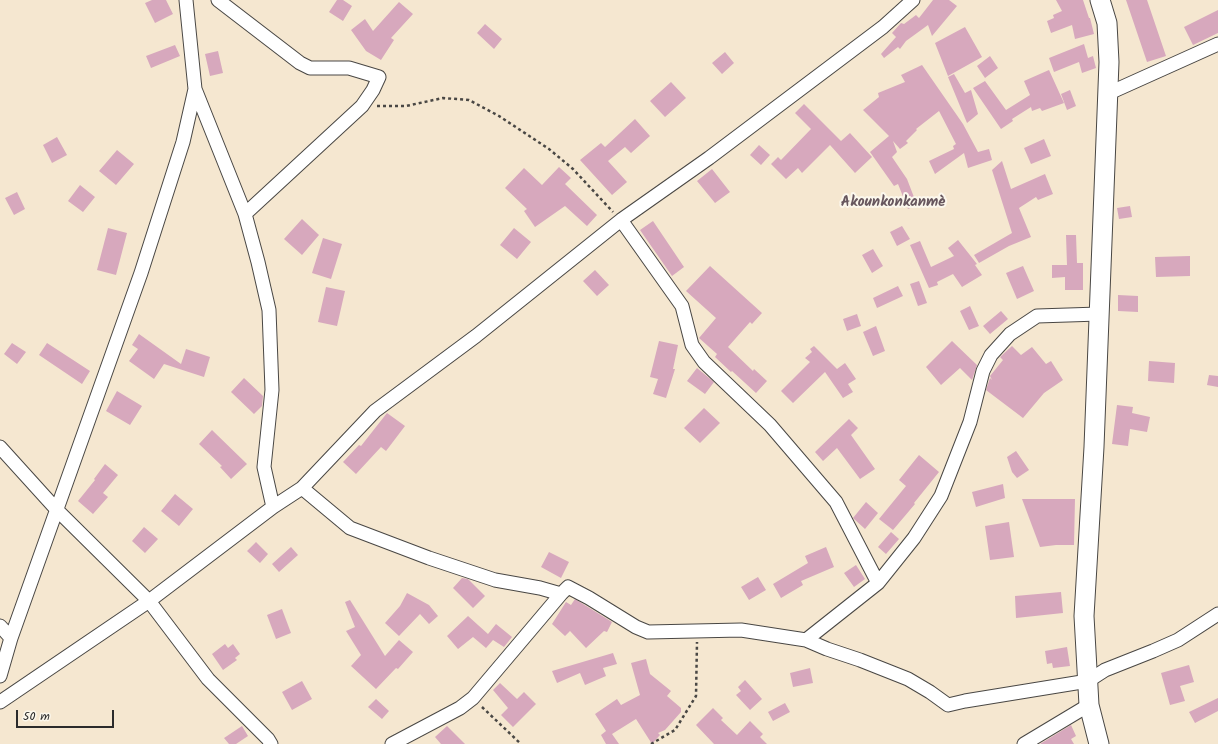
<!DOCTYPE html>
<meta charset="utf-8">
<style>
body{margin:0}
#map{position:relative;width:1218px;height:744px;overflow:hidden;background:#f5e7d0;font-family:Kalam,sans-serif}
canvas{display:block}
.scale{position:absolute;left:16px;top:710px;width:98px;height:18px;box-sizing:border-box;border:2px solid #2b2b2b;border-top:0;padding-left:5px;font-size:12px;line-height:14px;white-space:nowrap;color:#2b2b2b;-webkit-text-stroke:3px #fbf7ec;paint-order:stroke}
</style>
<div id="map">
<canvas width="1218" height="744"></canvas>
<div class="scale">50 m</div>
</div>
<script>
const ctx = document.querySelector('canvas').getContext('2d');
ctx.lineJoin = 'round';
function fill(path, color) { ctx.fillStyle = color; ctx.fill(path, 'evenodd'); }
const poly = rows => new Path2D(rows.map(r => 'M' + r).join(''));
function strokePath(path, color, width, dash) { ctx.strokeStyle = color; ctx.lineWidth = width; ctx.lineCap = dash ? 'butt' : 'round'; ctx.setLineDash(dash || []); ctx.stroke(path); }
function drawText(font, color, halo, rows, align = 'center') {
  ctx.font = font + ' Kalam,sans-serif'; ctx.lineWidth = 4; ctx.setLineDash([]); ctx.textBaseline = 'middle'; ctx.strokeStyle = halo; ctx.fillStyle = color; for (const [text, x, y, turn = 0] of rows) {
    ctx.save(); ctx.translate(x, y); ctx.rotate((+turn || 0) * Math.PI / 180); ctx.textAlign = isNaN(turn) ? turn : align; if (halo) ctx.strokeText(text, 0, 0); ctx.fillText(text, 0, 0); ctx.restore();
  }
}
const building = poly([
 [152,0,166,0,173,14,155,23,145,3],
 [337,0,343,0,352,6,343,21,329,12],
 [933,0,949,0,957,6,932,36,928,25,906,41,900,49,898,47,884,58,881,54,896,37,892,33,901,23,904,24,916,15,919,18],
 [1056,0,1083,0,1089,18,1090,18,1094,34,1075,39,1072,25,1051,33,1047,21,1054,18,1053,15,1062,11],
 [1126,0,1147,0,1166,56,1147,62],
 [399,2,413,14,391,38,394,40,381,60,366,51,351,30,365,19,373,31],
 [1218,10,1218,33,1193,45,1184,27],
 [485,24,502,39,494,49,477,33],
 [965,27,982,57,948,76,935,43],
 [1084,44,1088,58,1093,56,1096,68,1082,73,1079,62,1054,72,1049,58],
 [175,45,180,56,151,68,146,56],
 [218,51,223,73,210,76,205,54],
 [725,52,734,63,722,74,712,63],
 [990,56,998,68,985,78,977,66],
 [922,65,963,124,978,152,989,149,992,160,968,168,964,153,935,174,929,161,954,149,953,146,956,144,939,111,916,129,917,130,906,141,908,143,900,149,893,141,897,152,892,157,907,179,917,205,908,209,898,184,894,186,870,152,889,136,863,110,879,97,878,93,905,82,901,75],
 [1049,70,1064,103,1042,111,1040,108,1032,111,1031,107,1012,119,1013,121,1001,129,973,88,985,81,1006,110,1030,95,1024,81],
 [954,74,965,93,971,90,978,114,967,123,948,77],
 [671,82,686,98,665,117,650,101],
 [1070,90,1076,106,1067,110,1061,94],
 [804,104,841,141,850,133,872,157,855,173,830,145,802,173,798,168,786,179,771,164,778,157,781,160,811,129,795,113],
 [635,119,650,136,631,153,625,147,608,161,627,182,612,195,580,160,601,143,605,147],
 [57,137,67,155,52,163,43,145],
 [1044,139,1051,156,1031,164,1024,148],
 [759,145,770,155,761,165,750,155],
 [117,150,134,164,116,185,99,171],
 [1002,161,1011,189,1045,174,1053,194,1038,200,1036,197,1019,208,1031,237,1009,246,979,263,974,255,1012,233,992,170],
 [559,167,571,178,565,184,597,215,587,226,565,206,535,227,524,211,527,209,505,188,524,168,542,185],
 [712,169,730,192,715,203,697,181],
 [80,185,95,197,83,212,68,201],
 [17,192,25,209,14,215,5,198],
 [1130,206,1132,217,1119,219,1117,208],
 [302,219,319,235,302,255,284,239],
 [653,221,684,267,672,276,640,230],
 [902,226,910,239,897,246,890,232],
 [108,228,127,233,116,275,97,270],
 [514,228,531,242,517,259,500,245],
 [1066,235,1076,235,1077,263,1083,263,1083,290,1065,290,1065,277,1052,278,1052,265,1067,265],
 [323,238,342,244,331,279,312,273],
 [958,240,977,264,975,265,982,275,962,287,953,274,937,282,938,285,929,288,910,245,920,241,931,267,954,256,948,248],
 [873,249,883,266,872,273,862,255],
 [1190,256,1190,276,1156,277,1155,257],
 [710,266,762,313,752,324,750,322,728,347,753,371,754,369,767,381,756,393,732,371,731,372,715,357,717,354,699,338,716,318,686,291],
 [1023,266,1034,291,1017,299,1006,273],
 [595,270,609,285,597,296,583,281],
 [919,281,927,303,918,306,910,284],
 [898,286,903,296,877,308,873,298],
 [326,287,345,291,337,326,318,322],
 [1118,295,1138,296,1138,312,1118,311],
 [970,306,979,326,969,330,960,311],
 [1001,311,1008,319,990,334,983,326],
 [857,314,861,326,847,331,843,319],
 [876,326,885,351,873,356,863,332],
 [139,334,181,364,186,349,210,357,204,377,164,364,154,379,129,361,138,349,132,345],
 [659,341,678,345,673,369,675,369,666,398,653,394,658,379,650,377],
 [952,341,977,365,972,380,960,368,941,385,926,367],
 [12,343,26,352,17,364,4,354],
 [47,343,90,371,82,384,39,355],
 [814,346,837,369,845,363,856,379,848,384,853,392,843,398,825,372,793,403,781,391,810,362,805,358,812,352,810,349],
 [1012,346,1021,355,1032,347,1046,364,1051,361,1063,380,1044,393,1023,418,986,390,990,378,992,380,990,376,1003,360,1000,357],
 [1149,361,1175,363,1174,383,1148,381],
 [697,368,714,382,705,394,687,381],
 [1209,375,1218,376,1218,387,1207,385],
 [244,378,263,396,262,406,254,414,231,392],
 [117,391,142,406,130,425,106,411],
 [1117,405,1133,407,1132,413,1150,417,1147,432,1130,429,1128,446,1112,444],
 [704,408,720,423,700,443,684,428],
 [387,413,405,426,386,451,381,447,356,474,343,462,359,445,361,446],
 [849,419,858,428,851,435,875,469,860,479,837,448,823,461,815,452],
 [212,430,247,464,231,479,220,467,222,466,199,444],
 [1016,451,1029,470,1017,478,1012,472,1007,457],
 [919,455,939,472,914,503,915,504,893,530,879,519,906,486,899,480],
 [105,464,118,475,103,493,108,497,93,514,78,501,95,480,94,479],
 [1003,484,1005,498,976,507,972,492],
 [175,494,193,509,179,526,161,511],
 [1022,499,1075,499,1074,545,1056,545,1040,547],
 [866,502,878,513,865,529,853,518],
 [1009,522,1014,557,990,560,985,526],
 [144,527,158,539,145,553,132,541],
 [891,532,899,539,886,554,878,547],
 [256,542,268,554,260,563,247,551],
 [291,547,298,555,279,572,272,564],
 [826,547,834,567,801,581,803,585,781,598,773,584,808,563,805,556],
 [549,552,569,562,561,578,541,567],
 [856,565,865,579,854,587,844,573],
 [758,577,766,590,749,600,741,587],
 [462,578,468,579,485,596,473,608,453,588],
 [1061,592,1063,613,1016,618,1015,596],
 [407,593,429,605,438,616,429,624,420,614,399,636,385,623,400,606],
 [575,599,612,622,607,632,604,631,586,648,570,631,565,636,552,624,566,602,571,605],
 [350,600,385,656,399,640,413,652,398,669,396,668,376,689,351,666,361,655,346,631,355,627,345,602],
 [282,609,291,633,276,639,267,615],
 [468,616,488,634,496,624,512,637,504,647,493,640,486,648,473,637,458,649,447,636],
 [225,644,228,648,233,644,240,654,235,658,237,660,223,670,212,654],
 [1067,647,1070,666,1053,668,1052,663,1047,664,1045,651],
 [613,653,617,664,603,668,606,676,585,685,580,673,557,683,552,671],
 [646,659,650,674,671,691,667,696,681,708,681,712,665,730,658,733,660,735,652,744,636,719,612,734,619,744,606,744,601,735,606,731,595,714,617,699,621,705,640,695,631,663],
 [1189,665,1194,682,1180,686,1185,701,1170,705,1161,673],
 [810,668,813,683,793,687,790,673],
 [745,680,762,699,750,710,736,695,741,691,738,687],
 [302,681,312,699,292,710,282,692],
 [500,683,517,699,524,692,536,704,513,727,501,715,508,708,493,690],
 [1218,698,1218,711,1195,723,1189,712],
 [376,699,389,711,382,719,368,707],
 [785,703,790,712,773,721,768,712],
 [713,708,723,718,721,720,737,735,750,721,763,734,760,737,767,744,714,744,696,725],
 [1071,725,1076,736,1071,739,1074,744,1040,744],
 [242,726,248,736,236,744,229,744,224,738],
 [447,726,465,744,441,744,435,737]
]);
const path = poly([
 [377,106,406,106,443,98,469,100,499,116,549,149,573,169,613,212],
 [482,707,521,744],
 [651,744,675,730,696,696,697,642]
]);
const street = poly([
 [218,0,300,63,310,68,349,68,379,77,373,90,362,106,245,214],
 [195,89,245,214,258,262,269,310,272,390,264,467,273,507],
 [1107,94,1218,44],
 [621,220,682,306,692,345,704,362,770,425,836,502,878,583],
 [0,447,57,510,149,601,208,679,268,739,271,744],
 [302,488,350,528,429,558,495,580,540,588,561,594,568,587,589,598,636,627,648,632,741,630,806,640,827,649,860,660,908,679,930,692,948,705,965,701,1088,681,1105,670,1153,651,1178,640,1218,614],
 [0,626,11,638],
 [806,640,878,583,914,538,941,496,970,422,983,371,991,355,1010,334,1037,316,1099,314],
 [0,676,11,638,141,273,183,142,195,89,186,0],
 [0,702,149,601,273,507,302,488,375,411,476,336,621,220,709,158,883,27,913,0],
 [392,744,460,708,473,698,561,594],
 [1024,744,1089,705]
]);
const secondary = poly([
 [1099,744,1089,705,1084,616,1094,447,1109,62,1107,23,1100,0]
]);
const quarterNames = [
 ["Akounkonkanmè",893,203]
];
fill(building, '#d7a8bd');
strokePath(street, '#494744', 15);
strokePath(secondary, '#494744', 21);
strokePath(path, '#494744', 2.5, [3, 3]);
strokePath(street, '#fff', 13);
strokePath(secondary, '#fff', 19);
drawText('bold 15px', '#67575e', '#fbf7ec', quarterNames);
</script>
